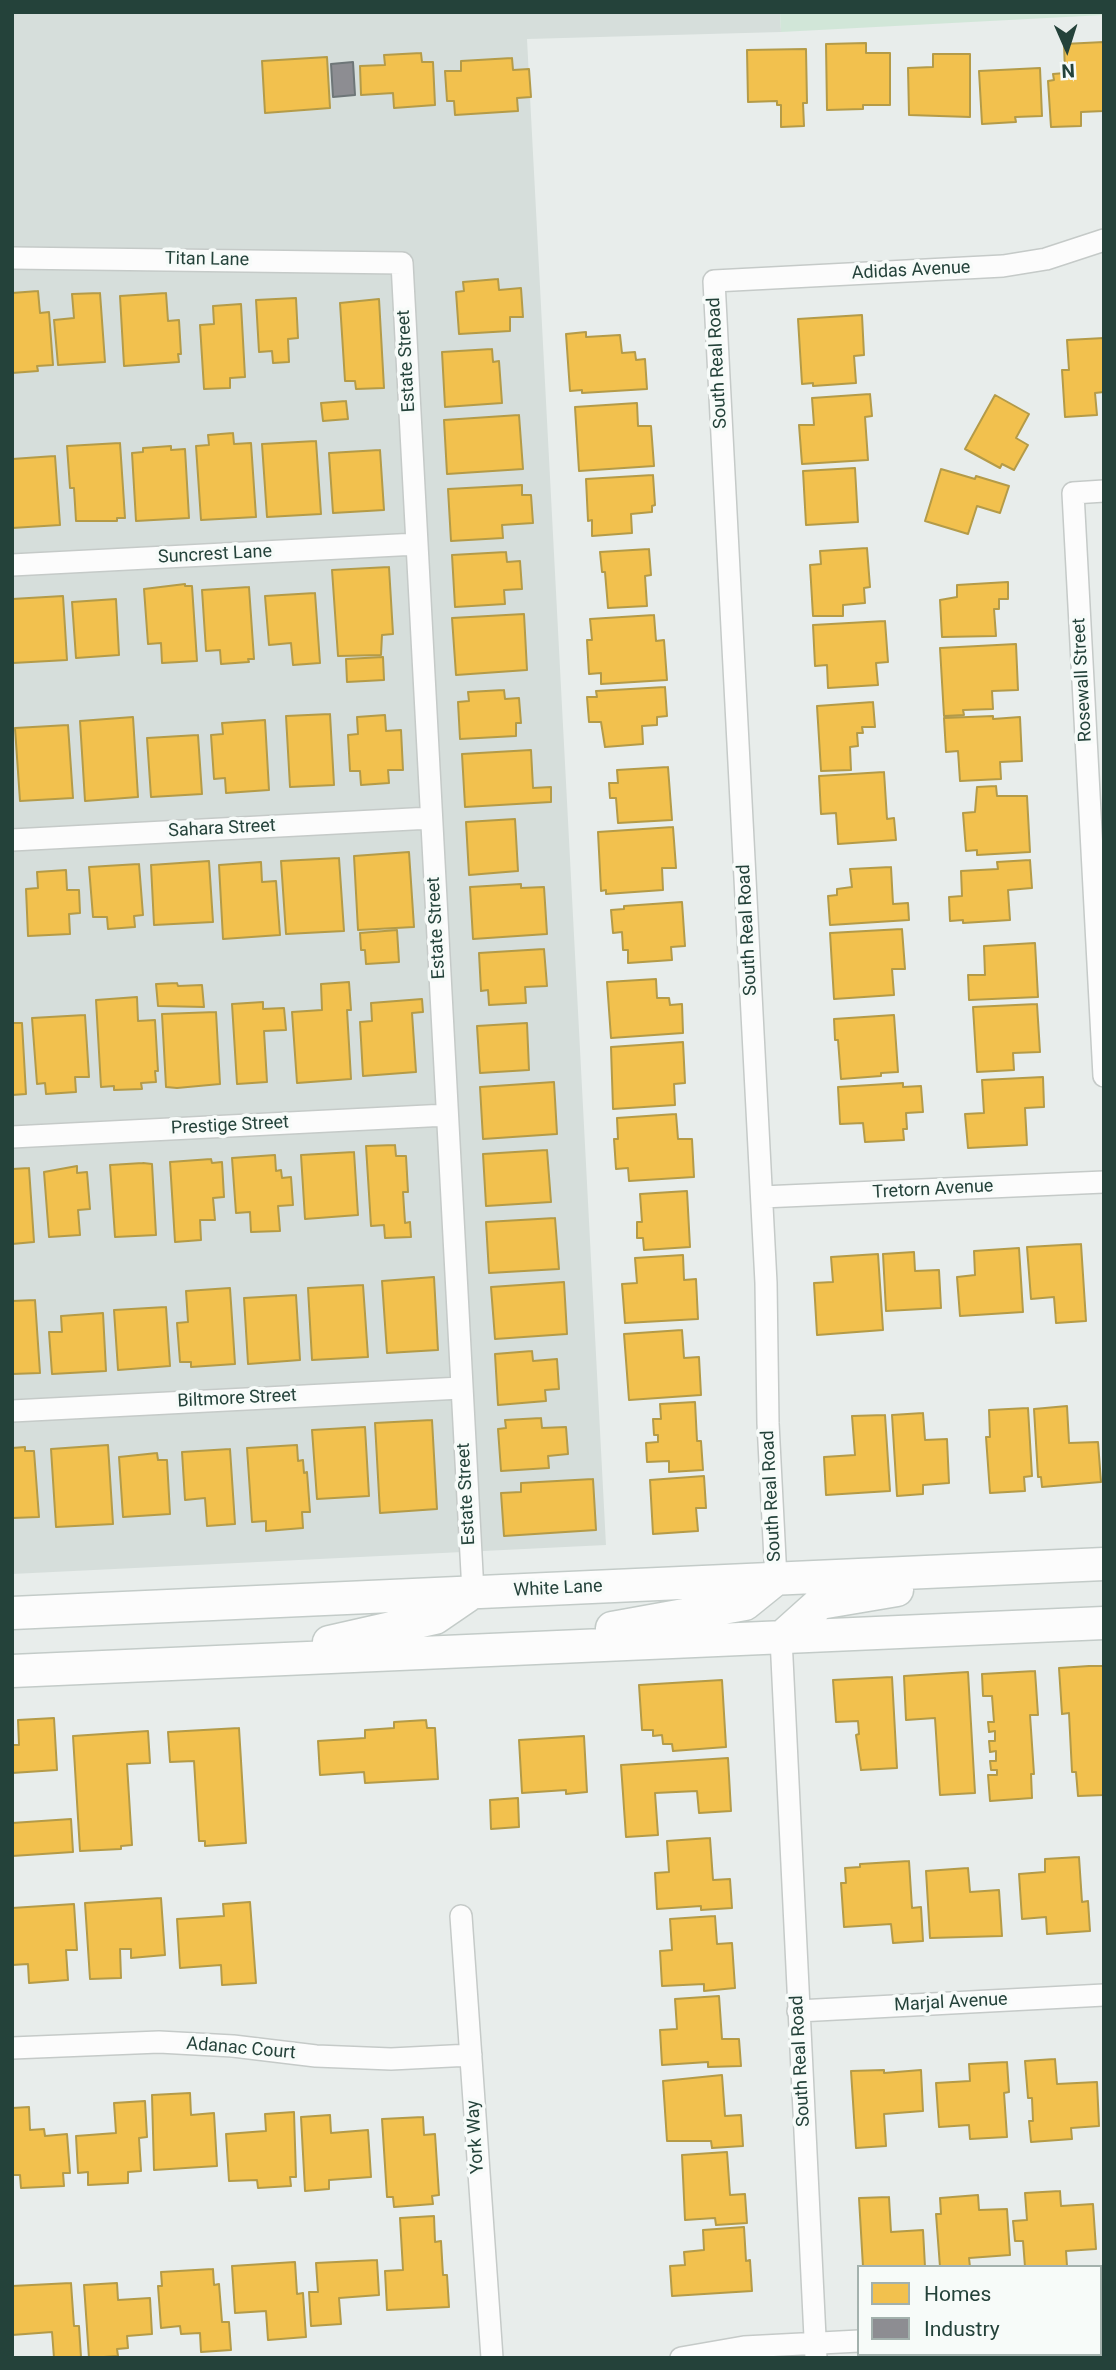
<!DOCTYPE html>
<style>
body{margin:0}
#map{position:relative;width:1116px;height:2370px;overflow:hidden;background:#e8edeb;font-family:Roboto,sans-serif}
canvas{display:block}
.frame{position:absolute;inset:0;border:14px solid #24423a;pointer-events:none}
.legend{position:absolute;left:857px;top:2265px;width:245px;height:91px;box-sizing:border-box;background:#f7fbf9;border:2px solid #a3b1ad;margin:0;padding:9px 12px;list-style:none;font-size:21px;color:#24423a}
.legend li{display:flex;align-items:center;gap:14px;height:35px}
.legend b{width:35px;border:2px solid #a3b1ad}
.north{position:absolute;left:1032px;top:14px;width:70px;height:70px;-webkit-text-stroke:5px #f7fbf9;paint-order:stroke;rotate:177deg;font-size:19px;font-weight:700;line-height:28px;text-align:center;color:#24423a}
.north::after{content:'';display:block;margin:auto;width:24px;height:32px;background:#24423a;clip-path:polygon(50% 0,100% 100%,50% 72%,0 100%)}
</style>
<div id="map">
<canvas width="1116" height="2370"></canvas>
<div class="frame"></div>
<ul class="legend">
<li><b style="height:19px;background:#f2c14e"></b>Homes</li>
<li><b style="height:19px;background:#8d8d92"></b>Industry</li>
</ul>
<div class="north">N</div>
</div>
<script>
const ctx = document.querySelector('canvas').getContext('2d');
ctx.lineJoin = 'round';
function fill(path, color) { ctx.fillStyle = color; ctx.fill(path, 'evenodd'); }
const poly = rows => new Path2D(rows.map(r => 'M' + r).join(''));
function strokePath(path, color, width, dash) { ctx.strokeStyle = color; ctx.lineWidth = width; ctx.lineCap = dash ? 'butt' : 'round'; ctx.setLineDash(dash || []); ctx.stroke(path); }
function drawText(font, color, halo, rows, align = 'center') {
  ctx.font = font + ' Roboto,sans-serif'; ctx.lineWidth = 7; ctx.setLineDash([]); ctx.textBaseline = 'middle'; ctx.strokeStyle = halo; ctx.fillStyle = color; for (const [text, x, y, turn = 0] of rows) {
    ctx.save(); ctx.translate(x, y); ctx.rotate((+turn || 0) * Math.PI / 180); ctx.textAlign = isNaN(turn) ? turn : align; if (halo) ctx.strokeText(text, 0, 0); ctx.fillText(text, 0, 0); ctx.restore();
  }
}
const built = poly([
 [12,12,780,12,781,32,527,39,606,1545,12,1574]
]);
const green = poly([
 [780,12,1104,12,1104,15,781,32]
]);
const homes = poly([
 [1104,42,1104,111,1081,112,1081,126,1051,127,1048,81,1054,80,1053,74,1065,73,1064,44,1104,42],
 [866,43,866,53,890,53,890,105,863,105,863,109,827,110,826,44,866,43],
 [806,49,807,103,803,103,804,126,781,127,781,105,777,105,777,101,748,102,747,50,806,49],
 [421,53,422,62,433,62,435,105,394,108,393,93,361,95,360,66,385,65,384,55,421,53],
 [933,54,970,54,970,117,909,115,908,68,933,67,933,54],
 [327,57,330,108,265,113,262,61,327,57],
 [512,58,513,70,529,69,531,97,517,98,518,111,455,115,454,101,447,101,445,71,461,71,461,61,512,58],
 [1040,68,1042,116,1015,117,1016,122,982,124,979,71,1040,68],
 [498,279,499,290,521,288,523,317,510,317,510,331,459,334,456,292,464,291,463,282,498,279],
 [38,291,40,313,49,312,53,365,37,366,38,371,12,373,12,293,38,291],
 [100,293,105,362,58,365,54,320,74,318,72,294,100,293],
 [166,293,168,321,179,320,181,354,178,354,179,362,124,366,120,296,166,293],
 [296,298,298,338,288,339,289,362,273,363,272,351,259,352,256,300,296,298],
 [379,299,384,388,356,389,355,381,345,381,340,303,379,299],
 [241,304,245,377,230,378,230,388,204,389,200,325,214,324,213,306,241,304],
 [862,315,864,355,854,356,856,383,813,386,813,383,802,384,798,319,862,315],
 [586,332,586,337,620,335,622,353,635,352,636,360,645,359,647,389,582,393,582,390,570,391,566,334,586,332],
 [1104,338,1104,392,1095,393,1097,415,1065,417,1062,370,1069,370,1067,340,1104,338],
 [492,349,493,362,499,361,502,403,445,407,442,352,492,349],
 [870,394,872,416,865,417,868,460,802,464,799,425,814,425,812,398,870,394],
 [995,395,1029,414,1016,438,1028,445,1014,470,1002,464,1000,468,965,449,995,395],
 [346,401,348,419,323,421,321,403,346,401],
 [637,403,638,426,651,426,654,466,579,471,575,407,637,403],
 [519,415,523,469,447,474,444,420,519,415],
 [233,433,234,444,251,443,256,517,201,520,196,446,209,445,208,435,233,433],
 [316,441,321,514,267,517,262,444,316,441],
 [120,443,125,518,117,518,117,521,76,521,74,488,70,488,67,446,120,443],
 [171,446,171,450,185,449,189,518,136,521,132,453,143,452,143,448,171,446],
 [380,450,384,510,333,513,329,453,380,450],
 [55,456,60,525,12,528,12,459,55,456],
 [855,468,858,522,806,525,803,471,855,468],
 [941,469,975,479,976,476,1009,486,1000,513,977,506,968,534,925,521,941,469],
 [653,475,655,505,652,506,652,512,631,514,632,533,592,536,592,520,588,521,586,479,653,475],
 [522,485,522,495,531,495,533,523,502,525,503,538,451,541,448,489,522,485],
 [867,548,870,587,864,588,865,603,843,605,843,616,813,616,810,565,821,564,820,551,867,548],
 [649,549,651,575,645,576,647,606,608,608,605,572,602,572,600,552,649,549],
 [506,552,507,562,520,561,522,589,504,590,505,604,455,607,452,555,506,552],
 [389,567,393,634,382,635,381,655,338,656,332,570,389,567],
 [1008,582,1008,599,999,599,999,609,994,609,996,636,942,637,940,600,957,597,957,585,1008,582],
 [185,584,185,586,192,586,197,661,162,663,161,643,148,644,144,589,185,584],
 [249,587,254,659,248,659,249,662,221,664,220,650,206,651,202,590,249,587],
 [315,593,320,663,293,665,291,643,269,645,265,596,315,593],
 [63,596,67,660,13,663,12,599,63,596],
 [116,599,119,655,76,658,72,602,116,599],
 [524,614,527,670,456,675,452,618,524,614],
 [654,615,656,641,664,640,667,680,601,684,601,673,589,674,587,640,592,640,590,619,654,615],
 [885,621,888,662,876,663,878,685,828,688,827,665,815,666,813,625,885,621],
 [1016,644,1018,690,992,691,993,709,963,710,964,715,944,716,940,648,1016,644],
 [383,657,384,680,347,682,346,659,383,657],
 [665,687,667,716,657,717,657,725,642,726,643,744,605,747,601,722,589,722,587,697,597,697,596,691,665,687],
 [504,690,505,699,519,698,521,723,516,723,516,736,460,739,458,702,469,701,468,692,504,690],
 [873,702,875,727,862,727,863,733,857,733,858,746,850,747,851,770,821,771,817,706,873,702],
 [330,714,334,785,290,787,286,716,330,714],
 [385,715,386,731,401,730,403,770,388,770,389,783,361,785,360,771,350,771,348,735,358,734,357,717,385,715],
 [993,716,993,719,1020,717,1022,761,1000,762,1001,779,960,781,958,751,946,752,944,718,993,716],
 [133,717,138,797,85,801,80,721,133,717],
 [265,720,269,790,226,793,225,778,214,779,211,735,223,734,222,723,265,720],
 [68,725,73,798,20,801,15,728,68,725],
 [198,735,202,794,151,797,147,738,198,735],
 [531,750,533,788,551,787,551,802,465,807,462,754,531,750],
 [668,767,672,820,618,823,616,798,610,798,609,783,618,783,617,770,668,767],
 [884,772,887,819,894,818,896,840,838,844,836,813,821,814,819,776,884,772],
 [996,786,997,796,1027,796,1030,852,977,855,977,850,966,851,963,813,975,812,977,787,996,786],
 [515,819,518,871,469,875,466,822,515,819],
 [673,827,676,868,662,868,663,890,606,894,606,890,601,891,598,832,673,827],
 [409,852,414,927,358,930,354,856,409,852],
 [339,858,344,931,286,934,281,861,339,858],
 [1030,860,1032,888,1008,890,1010,920,963,923,963,920,950,921,949,897,962,896,961,871,998,869,997,862,1030,860],
 [209,861,213,922,154,925,151,865,209,861],
 [261,862,262,882,276,881,280,935,223,939,219,865,261,862],
 [139,864,143,915,134,916,135,927,108,929,107,917,93,917,89,867,139,864],
 [891,867,893,904,908,903,909,920,830,925,828,896,837,895,837,889,852,887,850,869,891,867],
 [66,870,67,890,79,890,80,913,69,914,70,934,28,936,26,889,38,888,37,872,66,870],
 [521,884,521,888,544,887,547,934,473,939,470,887,521,884],
 [682,902,685,946,671,947,672,960,628,963,628,950,623,950,622,932,613,933,611,910,624,909,624,906,682,902],
 [902,929,905,969,892,969,894,995,834,999,830,933,902,929],
 [397,930,399,962,366,964,365,950,361,950,360,933,397,930],
 [1035,943,1038,997,969,1000,968,975,985,975,984,946,1035,943],
 [544,949,547,986,525,987,526,1003,489,1005,488,990,481,991,479,953,544,949],
 [656,979,657,998,669,998,670,1005,682,1004,683,1033,611,1038,607,982,656,979],
 [349,982,351,1010,347,1010,351,1079,297,1083,292,1012,322,1010,321,984,349,982],
 [177,983,178,986,202,985,204,1007,158,1006,156,984,177,983],
 [137,997,138,1021,155,1020,158,1071,155,1071,156,1082,141,1083,142,1089,114,1090,114,1086,101,1087,96,1000,137,997],
 [422,999,423,1012,412,1013,416,1072,363,1076,360,1022,372,1021,371,1003,422,999],
 [263,1002,263,1009,284,1008,286,1030,264,1031,267,1082,237,1084,232,1004,263,1002],
 [1037,1004,1040,1052,1013,1053,1014,1070,977,1072,973,1007,1037,1004],
 [216,1012,220,1084,177,1088,166,1087,162,1014,216,1012],
 [85,1015,89,1077,75,1077,76,1092,46,1094,45,1083,37,1084,32,1018,85,1015],
 [894,1015,898,1072,881,1073,881,1076,841,1079,838,1040,835,1040,834,1019,894,1015],
 [12,1023,22,1023,26,1094,12,1095,12,1023],
 [527,1023,529,1070,480,1073,477,1026,527,1023],
 [683,1042,685,1083,674,1084,675,1105,613,1109,611,1047,683,1042],
 [1043,1077,1044,1107,1025,1108,1027,1145,968,1148,965,1114,984,1113,982,1080,1043,1077],
 [554,1082,557,1134,483,1139,480,1087,554,1082],
 [903,1083,903,1087,921,1086,923,1112,906,1113,907,1129,903,1129,904,1140,865,1142,863,1123,840,1124,838,1087,903,1083],
 [676,1114,678,1139,692,1139,694,1177,629,1181,628,1168,616,1169,614,1139,618,1139,617,1118,676,1114],
 [395,1145,396,1156,406,1156,408,1192,403,1192,405,1223,410,1222,411,1237,385,1238,384,1225,371,1226,366,1146,395,1145],
 [547,1150,551,1202,486,1206,483,1154,547,1150],
 [354,1152,358,1215,305,1219,301,1155,354,1152],
 [275,1155,276,1171,281,1170,282,1178,291,1177,293,1205,278,1206,280,1231,251,1232,250,1212,236,1213,232,1158,275,1155],
 [211,1159,212,1163,222,1162,224,1197,213,1198,215,1220,200,1220,201,1240,175,1242,170,1162,211,1159],
 [143,1163,152,1164,156,1235,115,1237,110,1165,143,1163],
 [77,1166,77,1173,87,1172,90,1209,78,1210,80,1235,49,1237,44,1172,77,1166],
 [29,1168,34,1242,12,1244,12,1169,29,1168],
 [687,1191,690,1247,644,1250,643,1238,637,1238,637,1222,642,1222,640,1194,687,1191],
 [555,1218,559,1269,489,1273,486,1222,555,1218],
 [1081,1244,1086,1321,1056,1323,1054,1297,1031,1299,1027,1247,1081,1244],
 [1019,1248,1023,1312,960,1316,957,1277,975,1275,974,1251,1019,1248],
 [914,1252,915,1271,939,1270,941,1308,886,1311,883,1254,914,1252],
 [878,1254,883,1330,817,1335,814,1283,833,1282,831,1257,878,1254],
 [683,1255,684,1280,696,1279,698,1319,625,1323,622,1284,637,1283,635,1258,683,1255],
 [434,1277,438,1350,387,1353,382,1281,434,1277],
 [564,1282,567,1334,495,1339,491,1287,564,1282],
 [363,1285,368,1357,312,1360,308,1288,363,1285],
 [230,1288,235,1364,191,1367,191,1362,180,1362,177,1323,188,1322,186,1291,230,1288],
 [296,1295,300,1360,248,1364,244,1298,296,1295],
 [35,1300,40,1373,12,1374,12,1301,35,1300],
 [166,1307,170,1366,118,1370,114,1310,166,1307],
 [103,1313,106,1371,52,1374,49,1332,62,1332,61,1316,103,1313],
 [682,1330,684,1358,699,1357,701,1395,629,1400,624,1334,682,1330],
 [532,1351,533,1361,557,1359,559,1389,545,1390,546,1401,498,1405,495,1354,532,1351],
 [695,1402,697,1441,701,1441,703,1470,669,1472,669,1461,647,1462,646,1443,658,1442,658,1435,654,1435,653,1419,661,1419,660,1404,695,1402],
 [1067,1406,1069,1443,1098,1442,1101,1482,1042,1487,1041,1477,1038,1477,1034,1409,1067,1406],
 [1028,1408,1032,1476,1024,1477,1025,1491,990,1493,986,1437,990,1437,989,1410,1028,1408],
 [923,1413,925,1440,947,1439,949,1483,923,1485,923,1494,897,1496,892,1415,923,1413],
 [885,1415,890,1491,826,1495,824,1457,855,1455,852,1416,885,1415],
 [541,1418,542,1428,566,1427,568,1454,548,1456,549,1468,501,1471,498,1429,506,1428,505,1420,541,1418],
 [432,1420,437,1509,380,1513,375,1423,432,1420],
 [365,1427,369,1496,317,1499,312,1430,365,1427],
 [108,1445,113,1524,56,1527,51,1449,108,1445],
 [297,1445,298,1461,303,1460,304,1473,307,1472,310,1512,302,1512,303,1528,266,1531,266,1521,252,1522,247,1448,297,1445],
 [25,1447,25,1451,34,1451,39,1517,12,1518,12,1448,25,1447],
 [230,1449,235,1524,207,1526,205,1498,185,1500,182,1452,230,1449],
 [157,1453,158,1460,167,1460,170,1514,123,1517,119,1457,157,1453],
 [704,1476,706,1508,696,1508,698,1531,653,1534,650,1480,704,1476],
 [593,1479,596,1530,504,1536,501,1493,521,1492,521,1483,593,1479],
 [1089,1666,1104,1666,1104,1795,1078,1796,1076,1772,1072,1772,1069,1713,1062,1714,1059,1668,1089,1666],
 [1035,1671,1038,1715,1030,1715,1034,1774,1031,1774,1032,1798,990,1801,988,1775,997,1775,997,1770,991,1770,990,1761,996,1761,996,1751,990,1752,989,1741,995,1741,995,1731,989,1732,988,1722,994,1722,992,1696,983,1696,982,1674,1035,1671],
 [968,1672,975,1793,940,1795,935,1718,906,1720,904,1676,968,1672],
 [892,1677,897,1768,861,1770,856,1735,859,1734,858,1721,836,1722,833,1680,892,1677],
 [722,1680,726,1747,673,1751,672,1744,663,1744,662,1735,653,1736,653,1730,642,1730,639,1685,722,1680],
 [54,1718,57,1770,12,1773,12,1745,19,1745,18,1720,54,1718],
 [426,1720,427,1728,435,1728,438,1779,365,1783,364,1772,320,1775,318,1741,365,1738,365,1730,394,1728,394,1722,426,1720],
 [239,1728,246,1843,205,1846,205,1841,199,1841,194,1761,170,1762,168,1732,239,1728],
 [148,1731,150,1763,127,1764,132,1845,121,1846,121,1849,80,1851,73,1736,148,1731],
 [584,1736,587,1792,566,1794,566,1790,522,1793,519,1740,584,1736],
 [728,1758,731,1811,699,1813,697,1791,655,1793,658,1835,626,1837,621,1765,728,1758],
 [518,1798,519,1827,491,1829,490,1800,518,1798],
 [71,1819,73,1852,12,1856,12,1823,71,1819],
 [710,1838,713,1880,730,1879,732,1908,701,1910,701,1906,657,1909,655,1873,669,1872,667,1841,710,1838],
 [1079,1857,1082,1902,1088,1901,1090,1931,1047,1934,1046,1917,1022,1919,1019,1874,1045,1872,1045,1859,1079,1857],
 [909,1861,912,1908,921,1907,923,1941,893,1943,891,1924,844,1927,841,1883,846,1883,845,1868,860,1867,860,1864,909,1861],
 [968,1868,970,1892,999,1890,1002,1936,930,1938,926,1871,968,1868],
 [161,1898,165,1955,131,1958,131,1949,120,1949,121,1978,90,1979,85,1903,161,1898],
 [250,1902,256,1983,222,1985,221,1965,180,1968,177,1919,224,1916,223,1904,250,1902],
 [74,1904,77,1950,66,1950,68,1980,29,1983,28,1964,12,1965,12,1908,74,1904],
 [715,1916,717,1944,732,1943,735,1988,704,1991,704,1984,662,1986,660,1951,672,1950,670,1919,715,1916],
 [719,1996,722,2039,739,2039,741,2066,708,2067,708,2062,662,2065,660,2030,677,2029,675,1999,719,1996],
 [1055,2059,1057,2084,1097,2082,1099,2126,1071,2128,1072,2139,1031,2142,1029,2121,1033,2121,1032,2098,1028,2098,1025,2061,1055,2059],
 [1007,2062,1009,2092,1004,2093,1007,2137,970,2139,969,2125,939,2127,936,2083,970,2081,969,2064,1007,2062],
 [884,2070,884,2073,921,2070,923,2111,884,2114,886,2146,856,2148,851,2071,884,2070],
 [722,2075,725,2116,741,2115,743,2146,712,2148,711,2141,667,2141,663,2081,722,2075],
 [190,2093,191,2115,214,2113,217,2166,154,2170,152,2095,190,2093],
 [145,2101,147,2137,139,2138,141,2171,128,2172,128,2183,88,2185,88,2172,78,2173,76,2136,116,2133,114,2103,145,2101],
 [29,2107,30,2130,44,2129,45,2136,67,2134,70,2173,63,2173,64,2186,21,2188,20,2175,12,2175,12,2108,29,2107],
 [294,2112,296,2177,290,2177,291,2186,258,2188,257,2180,229,2181,226,2134,266,2131,265,2114,294,2112],
 [330,2115,331,2133,368,2130,371,2177,329,2180,329,2189,305,2191,301,2117,330,2115],
 [423,2117,424,2135,435,2134,439,2195,432,2196,433,2204,394,2207,393,2197,387,2197,382,2119,423,2117],
 [727,2152,730,2195,745,2194,747,2223,716,2225,715,2218,685,2220,682,2155,727,2152],
 [1060,2191,1061,2206,1093,2204,1096,2249,1066,2251,1067,2266,1025,2267,1023,2241,1015,2241,1013,2221,1027,2220,1025,2193,1060,2191],
 [978,2195,979,2210,1007,2209,1010,2255,969,2258,970,2267,940,2267,936,2214,941,2214,940,2198,978,2195],
 [889,2197,891,2232,923,2230,925,2267,863,2267,859,2198,889,2197],
 [434,2216,435,2242,441,2241,443,2275,447,2275,449,2307,387,2310,385,2271,403,2270,400,2218,434,2216],
 [744,2227,746,2261,750,2260,752,2291,672,2296,670,2266,685,2265,684,2252,704,2250,703,2230,744,2227],
 [377,2260,379,2295,339,2298,341,2324,311,2326,309,2292,318,2292,316,2263,377,2260],
 [295,2262,297,2294,303,2293,306,2337,268,2340,266,2311,235,2313,232,2266,295,2262],
 [213,2269,214,2285,219,2284,222,2322,229,2322,231,2350,201,2352,200,2333,181,2334,180,2326,161,2328,158,2286,162,2286,161,2272,213,2269],
 [71,2283,74,2326,79,2326,81,2357,54,2358,52,2332,12,2335,12,2286,71,2283],
 [117,2283,118,2300,150,2298,152,2334,127,2336,128,2348,117,2349,118,2356,89,2358,84,2285,117,2283]
]);
const industry = poly([
 [353,62,355,95,333,97,331,64,353,62]
]);
const street = poly([
 [12,258,402,263,473,1592],
 [1104,491,1073,493,1104,1076],
 [12,565,417,544],
 [12,840,431,818],
 [12,1137,447,1115],
 [762,1197,1104,1182],
 [12,1411,461,1388],
 [776,1579,768,1423,766,1283,714,281,1003,266,1046,259,1104,240],
 [781,1638,816,2358],
 [461,1916,492,2358],
 [798,2011,1104,1995],
 [12,2048,159,2042,233,2046,316,2056,391,2059,471,2055],
 [1100,2329,1104,2329],
 [681,2358,744,2347,859,2341]
]);
const secondary = poly([
 [12,1613,1104,1564],
 [612,1628,745,1604,776,1579],
 [781,1638,820,1603,897,1590],
 [329,1642,435,1618,473,1592],
 [12,1671,1104,1623]
]);
const streetNames = [
 ["Titan Lane",207,260,1],
 ["Adidas Avenue",911,271,-3],
 ["Estate Street",407,361,-93],
 ["South Real Road",718,363,-93],
 ["Suncrest Lane",215,555,-3],
 ["Rosewall Street",1083,680,-93],
 ["Sahara Street",222,829,-3],
 ["Estate Street",437,928,-93],
 ["South Real Road",748,930,-93],
 ["Prestige Street",230,1126,-3],
 ["Tretorn Avenue",933,1190,-3],
 ["Biltmore Street",237,1399,-3],
 ["Estate Street",467,1494,-93],
 ["South Real Road",772,1496,-93],
 ["White Lane",558,1589,-3],
 ["Marjal Avenue",951,2003,-3],
 ["Adanac Court",241,2049,5],
 ["South Real Road",801,2061,-93],
 ["York Way",476,2137,-94]
];
fill(built, '#d6dedb');
fill(green, '#d1e6d8');
fill(homes, '#f2c14e');
strokePath(homes, '#b49b48', 2);
fill(industry, '#8d8d92');
strokePath(industry, '#6e7678', 2);
strokePath(street, '#c5cac8', 24);
strokePath(secondary, '#c3cbc8', 35);
strokePath(street, '#fcfcfc', 21);
strokePath(secondary, '#fcfcfc', 32);
drawText('18px', '#24423a', '#f7fbf9', streetNames);
</script>
